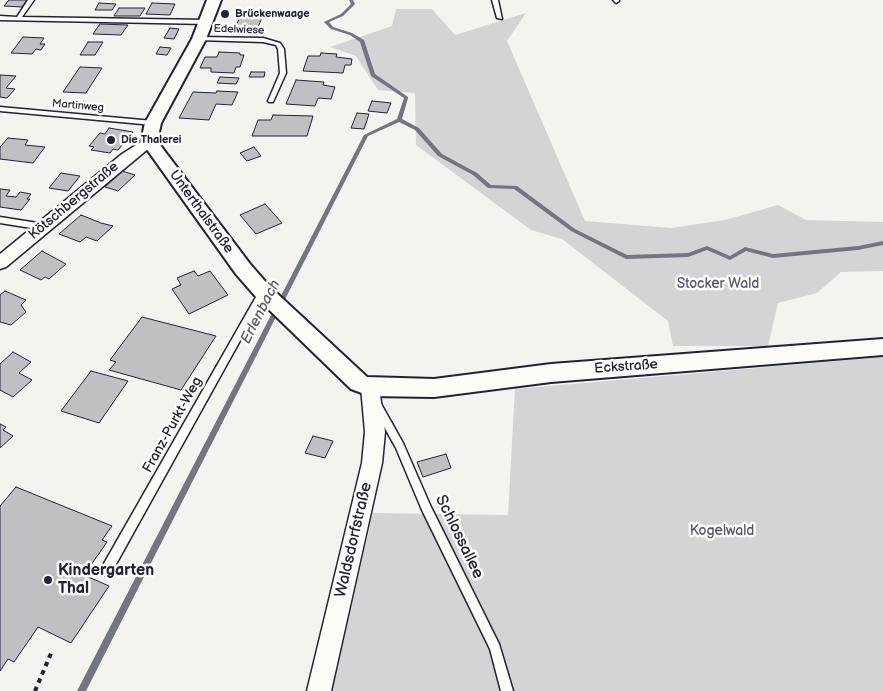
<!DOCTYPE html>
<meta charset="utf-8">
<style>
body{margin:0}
canvas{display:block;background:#f4f3ef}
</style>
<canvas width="883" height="691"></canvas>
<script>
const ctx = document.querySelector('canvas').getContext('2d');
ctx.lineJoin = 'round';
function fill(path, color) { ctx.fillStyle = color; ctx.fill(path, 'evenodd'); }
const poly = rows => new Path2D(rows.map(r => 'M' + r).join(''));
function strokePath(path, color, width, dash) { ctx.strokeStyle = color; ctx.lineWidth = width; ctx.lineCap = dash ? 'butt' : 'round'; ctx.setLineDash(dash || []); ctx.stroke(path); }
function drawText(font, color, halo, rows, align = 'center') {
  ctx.font = font + ' "Balsamiq Sans",sans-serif'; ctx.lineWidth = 5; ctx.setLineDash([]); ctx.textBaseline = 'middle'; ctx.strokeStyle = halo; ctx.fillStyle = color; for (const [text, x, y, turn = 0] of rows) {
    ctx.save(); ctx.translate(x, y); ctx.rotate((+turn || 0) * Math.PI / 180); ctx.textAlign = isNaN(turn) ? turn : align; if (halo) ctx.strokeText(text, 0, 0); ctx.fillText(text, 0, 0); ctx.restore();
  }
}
const green = poly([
 [396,9,432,9,455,35,526,13,507,41,585,221,671,228,725,220,778,205,806,220,883,222,883,271,841,272,817,293,778,303,768,346,673,346,668,321,562,239,531,230,416,145,415,93,378,90,356,56,330,47,392,26],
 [883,357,883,691,332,691,373,513,508,515,515,389]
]);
const stream = poly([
 [349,0,353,0,355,4,343,16,329,22,333,27,352,33,364,40,375,74,408,97,408,98,402,119,419,128,442,154,477,173,491,185,517,186,575,229,627,255,688,253,707,246,730,256,745,247,773,254,858,246,883,241,883,245,858,250,773,258,746,251,730,260,707,250,688,257,626,259,571,231,514,189,488,188,473,175,438,156,415,130,399,122,368,136,86,691,77,691,364,135,397,119,404,98,371,76,360,42,350,35,331,29,324,22,341,14,351,4,349,0]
]);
const building = poly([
 [9,0,27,0,22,7,4,6,9,0],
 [99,3,116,4,112,10,95,10,99,3],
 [152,3,175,4,170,15,146,14,152,3],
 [119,8,145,8,140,16,114,16,119,8],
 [241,15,263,15,256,32,233,32,241,15],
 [100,24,128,25,121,35,93,34,100,24],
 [170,28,179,29,174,39,164,38,170,28],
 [23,37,44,38,40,44,45,44,41,50,36,49,32,54,11,53,23,37],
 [88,42,103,42,95,55,80,55,88,42],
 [160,47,171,48,167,55,156,54,160,47],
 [219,52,240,53,240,55,244,55,240,67,236,67,234,73,211,72,211,68,200,68,205,57,217,57,219,52],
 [321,53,337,54,336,57,352,59,351,65,345,65,343,73,303,71,308,56,320,56,321,53],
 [80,67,102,68,86,93,63,92,80,67],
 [251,72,265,72,264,77,249,77,251,72],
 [0,75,16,76,6,88,15,89,7,98,0,97,0,75],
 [220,77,239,78,236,84,217,83,220,77],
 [296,80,324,82,323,85,335,87,331,99,318,98,315,106,286,104,296,80],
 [217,91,238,92,232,105,216,104,209,120,179,118,193,92,216,93,217,91],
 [372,101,391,103,387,113,368,111,372,101],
 [357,113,369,114,364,129,351,128,357,113],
 [273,115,313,116,307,136,252,136,258,120,271,120,273,115],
 [109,128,133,132,118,150,113,149,110,153,91,150,94,147,89,146,100,133,105,134,109,128],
 [8,138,28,140,25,145,45,147,33,163,0,159,0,147,8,138],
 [254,147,261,156,247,161,240,153,254,147],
 [122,171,135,175,118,191,105,187,122,171],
 [61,173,80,176,68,191,49,188,61,173],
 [0,189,10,190,6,196,16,197,20,192,31,194,27,199,30,199,21,210,0,207,0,189],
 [265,204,282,223,256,234,240,215,265,204],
 [81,215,101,223,113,226,97,241,86,237,80,242,59,234,81,215],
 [42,251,66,264,49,279,45,277,41,280,20,270,42,251],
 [194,271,198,276,210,271,228,295,189,314,172,289,181,285,177,278,194,271],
 [5,291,26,300,21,305,26,312,11,325,0,322,0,295,5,291],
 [142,317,216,336,181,390,109,370,116,362,110,360,142,317],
 [13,352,31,362,19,373,32,380,13,397,0,390,0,364,13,352],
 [91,371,128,381,99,423,61,411,91,371],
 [0,424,6,427,3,430,13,436,0,448,0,424],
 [313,436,333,441,325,458,305,453,313,436],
 [446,454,451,468,423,477,417,462,446,454],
 [16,487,112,526,102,540,107,542,84,575,109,586,71,643,38,627,14,662,8,659,0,671,0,506,16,487]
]);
const path = poly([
 [35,691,52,651]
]);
const service = poly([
 [28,0,34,0,22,17,207,20,210,22,207,24,0,20,0,16,17,17,28,0],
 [492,0,498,0,502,19,497,18,492,0],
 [613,0,619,0,619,1,616,3,613,0],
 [199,37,263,38,280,43,284,49,286,73,273,102,269,102,268,101,280,73,278,49,276,45,263,42,197,40,196,39,199,37],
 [0,107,153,121,156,123,153,125,0,111,0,107],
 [0,217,44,224,48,227,44,230,0,223,0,217],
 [263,289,267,292,110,575,106,576,102,575,101,571,102,567,260,290,263,289],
 [377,401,380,402,403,443,430,505,499,644,513,691,501,691,490,649,422,510,396,448,372,405,374,402,377,401]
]);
const minor = poly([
 [149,137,156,141,154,144,6,267,0,269,0,254,122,154,149,137],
 [370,379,376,382,379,387,385,432,382,463,331,691,307,691,362,463,365,432,361,387,364,382,370,379]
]);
const tertiary = poly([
 [207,0,221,0,206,39,161,123,157,141,250,264,270,287,367,377,434,379,551,364,883,339,883,355,551,382,434,397,370,396,351,389,256,297,236,274,141,141,145,123,192,39,207,0]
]);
const markers = [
 [225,14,5,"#22223b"],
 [111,140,5,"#22223b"],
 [48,580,5,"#22223b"]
];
const farPoinames = [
 ["Brückenwaage",235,14],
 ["Die Thalerei",121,140]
];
const farStreetnames = [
 ["Edelwiese",239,30,2],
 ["Martinweg",78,106,5]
];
const streetNames = [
 ["Kötschbergstraße",74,201,-40],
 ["Unterthalstraße",201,212,54],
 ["Eckstraße",626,367,-4],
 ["Franz-Purkt-Weg",173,425,-61]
];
const parkNames = [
 ["Stocker Wald",718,284],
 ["Kogelwald",722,531]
];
const waterNames = [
 ["Erlenbach",261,312,-63]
];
const nearStreetnames = [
 ["Schlossallee",459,537,64],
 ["Waldsdorfstraße",354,540,-77]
];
const nearPoinames = [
 ["Kindergarten",58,571],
 ["Thal",58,589]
];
fill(green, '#d5d4d5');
fill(stream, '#757582');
fill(building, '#c0bfc2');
strokePath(building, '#22223b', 1);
strokePath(service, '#22223b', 3);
strokePath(minor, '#22223b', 3);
strokePath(tertiary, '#22223b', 4);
strokePath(path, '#22223b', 4, [4.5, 4.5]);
fill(service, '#fdfcf7');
fill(minor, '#fdfcf7');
fill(tertiary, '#fdfcf7');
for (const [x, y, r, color] of markers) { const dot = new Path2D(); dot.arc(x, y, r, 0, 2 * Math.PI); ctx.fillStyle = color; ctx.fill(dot); strokePath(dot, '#fdfcf7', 2); }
drawText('bold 11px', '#22223b', '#fdfcf7', farPoinames, 'left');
drawText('11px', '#22223b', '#fdfcf7', farStreetnames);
drawText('14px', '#22223b', '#fdfcf7', streetNames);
drawText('14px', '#585769', '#fdfcf7', parkNames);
drawText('italic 15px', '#59596b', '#fdfcf7', waterNames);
drawText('16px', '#22223b', '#fdfcf7', nearStreetnames);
drawText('bold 16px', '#22223b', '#fdfcf7', nearPoinames, 'left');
</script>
